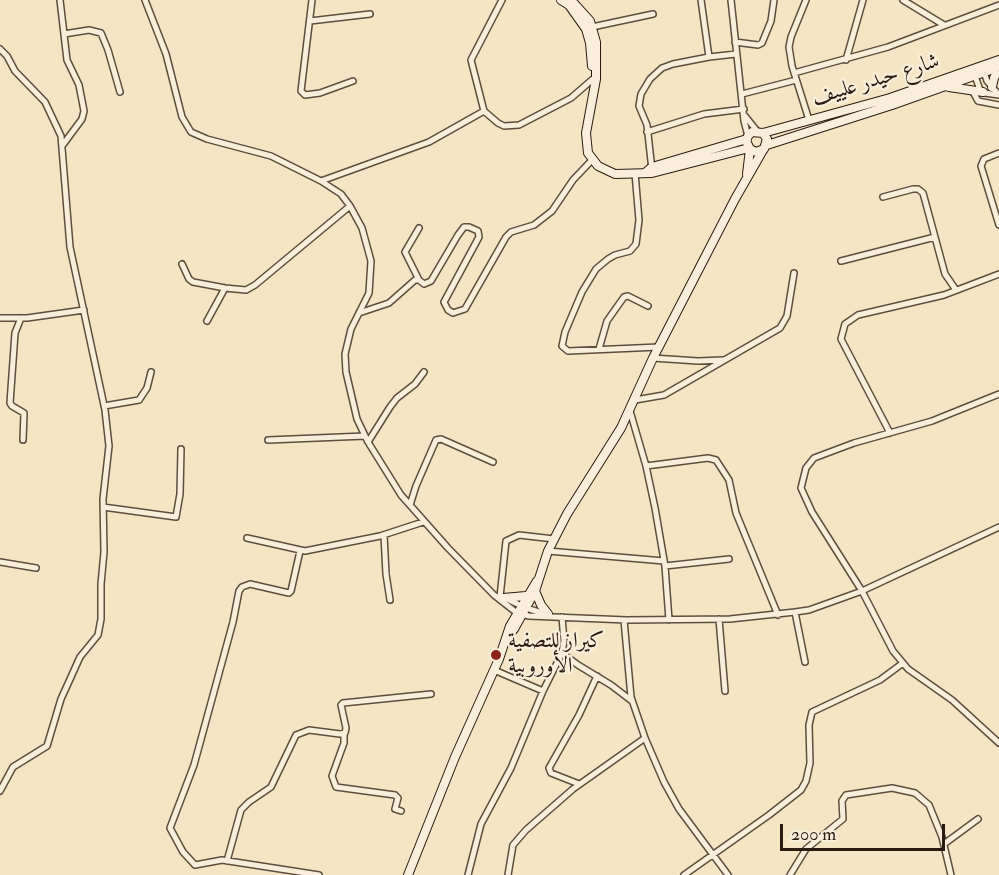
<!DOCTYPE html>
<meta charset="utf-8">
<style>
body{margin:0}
#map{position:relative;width:999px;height:875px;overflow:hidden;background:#f5e5c4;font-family:"IM FELL Double Pica",serif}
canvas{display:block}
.scale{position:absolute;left:780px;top:824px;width:165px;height:27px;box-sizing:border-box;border:3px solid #2c1b10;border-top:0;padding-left:8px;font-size:18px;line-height:21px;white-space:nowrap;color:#2c1b10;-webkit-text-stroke:4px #f8eed9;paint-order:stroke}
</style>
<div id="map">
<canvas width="999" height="875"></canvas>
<div class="scale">200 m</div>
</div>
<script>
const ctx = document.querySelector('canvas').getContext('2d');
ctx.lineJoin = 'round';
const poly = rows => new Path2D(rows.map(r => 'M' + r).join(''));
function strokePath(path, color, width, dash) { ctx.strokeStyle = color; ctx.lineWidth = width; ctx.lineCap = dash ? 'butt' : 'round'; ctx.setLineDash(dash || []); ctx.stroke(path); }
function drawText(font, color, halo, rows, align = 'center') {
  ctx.font = font + ' "IM FELL Double Pica",Amiri,serif'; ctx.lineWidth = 4.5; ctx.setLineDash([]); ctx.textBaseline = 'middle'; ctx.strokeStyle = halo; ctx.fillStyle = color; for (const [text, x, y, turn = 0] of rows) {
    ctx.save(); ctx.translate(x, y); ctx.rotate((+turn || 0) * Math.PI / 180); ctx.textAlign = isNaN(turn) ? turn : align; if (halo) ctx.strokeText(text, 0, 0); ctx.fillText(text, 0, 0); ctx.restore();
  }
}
const street = poly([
 [60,0,67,60,79,85,84,111,82,119,62,146],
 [145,0,166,54,182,117,191,132,207,139,271,156,321,181,341,194,350,206,362,228,371,261,369,293,351,329,345,354,346,372,357,419,368,442,401,495,448,548,494,595,517,613,529,616,627,620,730,619,795,612,809,610,862,591,999,527],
 [312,0,301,91,305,95,320,93,353,81],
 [701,0,709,57,736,54],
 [731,0,744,121,748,136],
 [806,0,791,37,789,47,792,66,809,120],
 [903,0,944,25],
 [310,21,370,14],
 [592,27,653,14],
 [64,34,89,30,101,33,108,50,120,92],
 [735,42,758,45,762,43,771,21,774,0],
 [0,49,7,56,15,71,45,102,61,136,70,247,105,410,109,446,103,499,104,552,101,584,101,619,98,635,80,657,71,677,61,699,47,746,13,767,0,791],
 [846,60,863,0],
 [984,72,987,81,998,94],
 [794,73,888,47,999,5],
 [975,76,980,90,985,93,999,95],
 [972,90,978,101,999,105],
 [742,94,796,80],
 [484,111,471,60,502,0],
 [745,116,757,131],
 [647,132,704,114,744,109],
 [999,153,984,159,981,166,999,225],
 [652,170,647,125,639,106,641,94,650,79,662,68,673,64,709,57],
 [635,173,639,220,636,244,630,251,615,255,608,259,596,269,582,292,565,332,562,346,568,351,659,347],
 [321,181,429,142,484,111,498,123,504,126,519,125,571,98,593,79,596,79],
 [883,197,913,189,918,189,923,193,945,274,956,290],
 [841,261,935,237],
 [182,264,189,279,193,282,225,288,246,290,255,285,350,206],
 [419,280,405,252,419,228],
 [359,313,389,303,415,280,419,280,424,284,431,281,458,235,464,227,469,227,478,231,479,237,444,302,448,310,453,313,465,309,506,237,511,232,534,225,552,211,573,180,592,160],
 [0,318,27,318,84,310],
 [21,318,15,333,10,403,12,406,24,413,23,440],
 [207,321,225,288],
 [599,349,607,321,624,297,628,296,648,306],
 [653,358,698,361,723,360],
 [999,394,932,421,854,443,814,458,806,468,801,488,812,512,862,591,893,651,908,669,952,700,999,743],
 [635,400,664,395,780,328,787,316,794,273],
 [104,406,139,400,147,388,151,372],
 [630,411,646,466,655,508,665,566,669,620],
 [890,433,841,339,845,324,858,315,944,295,999,274],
 [268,440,365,436],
 [368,442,390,407,397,398,415,384,424,372],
 [646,466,708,458,716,460,729,480,736,513,778,615],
 [410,505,416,486,436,440,441,439,493,462],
 [103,507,176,517,180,494,181,449],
 [384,535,386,574,390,600],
 [247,538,305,551,380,536,423,522],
 [300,551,291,591,289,593,250,584,242,587,239,591,233,622,194,765,170,828,183,852,195,865,222,860,319,875],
 [548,551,664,561],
 [0,562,36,568],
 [665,566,729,559],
 [500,597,506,541,519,535,554,539],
 [507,599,526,608,549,615],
 [795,612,805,662],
 [719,619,725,691],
 [624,620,631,697,645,738,664,782,679,809,728,875],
 [562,653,578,665,611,685,632,701],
 [494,670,543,691],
 [344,734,344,743,332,776,336,787,395,795,398,798,395,809,401,811],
 [579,784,551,773,549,768,579,715,597,676],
 [944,844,978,819],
 [227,861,241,810,249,802,271,787,296,735,309,730,340,734,345,733,346,728,341,705,343,703,431,694],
 [468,875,481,824,511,768,543,691,562,653,564,641,562,617],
 [508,875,513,845,526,830,573,789,645,738],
 [684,875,769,815,801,790,806,781,810,763,809,725,812,712,880,680,903,663],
 [790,875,806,849,843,819,842,801,846,795,892,788,915,793,929,805,942,837,951,875]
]);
const secondary = poly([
 [561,0,569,5,586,29,590,43,592,66],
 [571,0,590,21,596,42,596,79,586,133,588,153,598,166,615,174,652,173,749,148],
 [949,87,983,92],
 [992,87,994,78,999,69],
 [763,133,767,139,764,149,756,152,750,149,746,141,748,136,752,132,763,133,890,98,999,60],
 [767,145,892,105,999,67],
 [646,172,652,167,747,139],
 [747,174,750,149],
 [535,591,541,605,548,614],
 [503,598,526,596],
 [508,636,514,629,535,591,548,551,567,514,621,428,653,358,735,199,763,150],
 [408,875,455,757,499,659,510,626,537,581]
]);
const markers = [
 [496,655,6,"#8f2418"]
];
const streetNames = [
 ["شارع حيدر علييف",876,81,-17]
];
const poiNames = [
 ["كيراز للتصفية",508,642],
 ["الأوروبية",508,667]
];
strokePath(street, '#5e4e3d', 8);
strokePath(secondary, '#2c1b10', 10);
strokePath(street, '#f8eed9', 5);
strokePath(secondary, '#f8eed9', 8);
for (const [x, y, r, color] of markers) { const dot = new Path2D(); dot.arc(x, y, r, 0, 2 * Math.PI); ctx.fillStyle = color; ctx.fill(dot); strokePath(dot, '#f8eed9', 2); }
drawText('22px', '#2c1b10', '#f8eed9', streetNames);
drawText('22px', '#2c1b10', '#f8eed9', poiNames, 'left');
</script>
